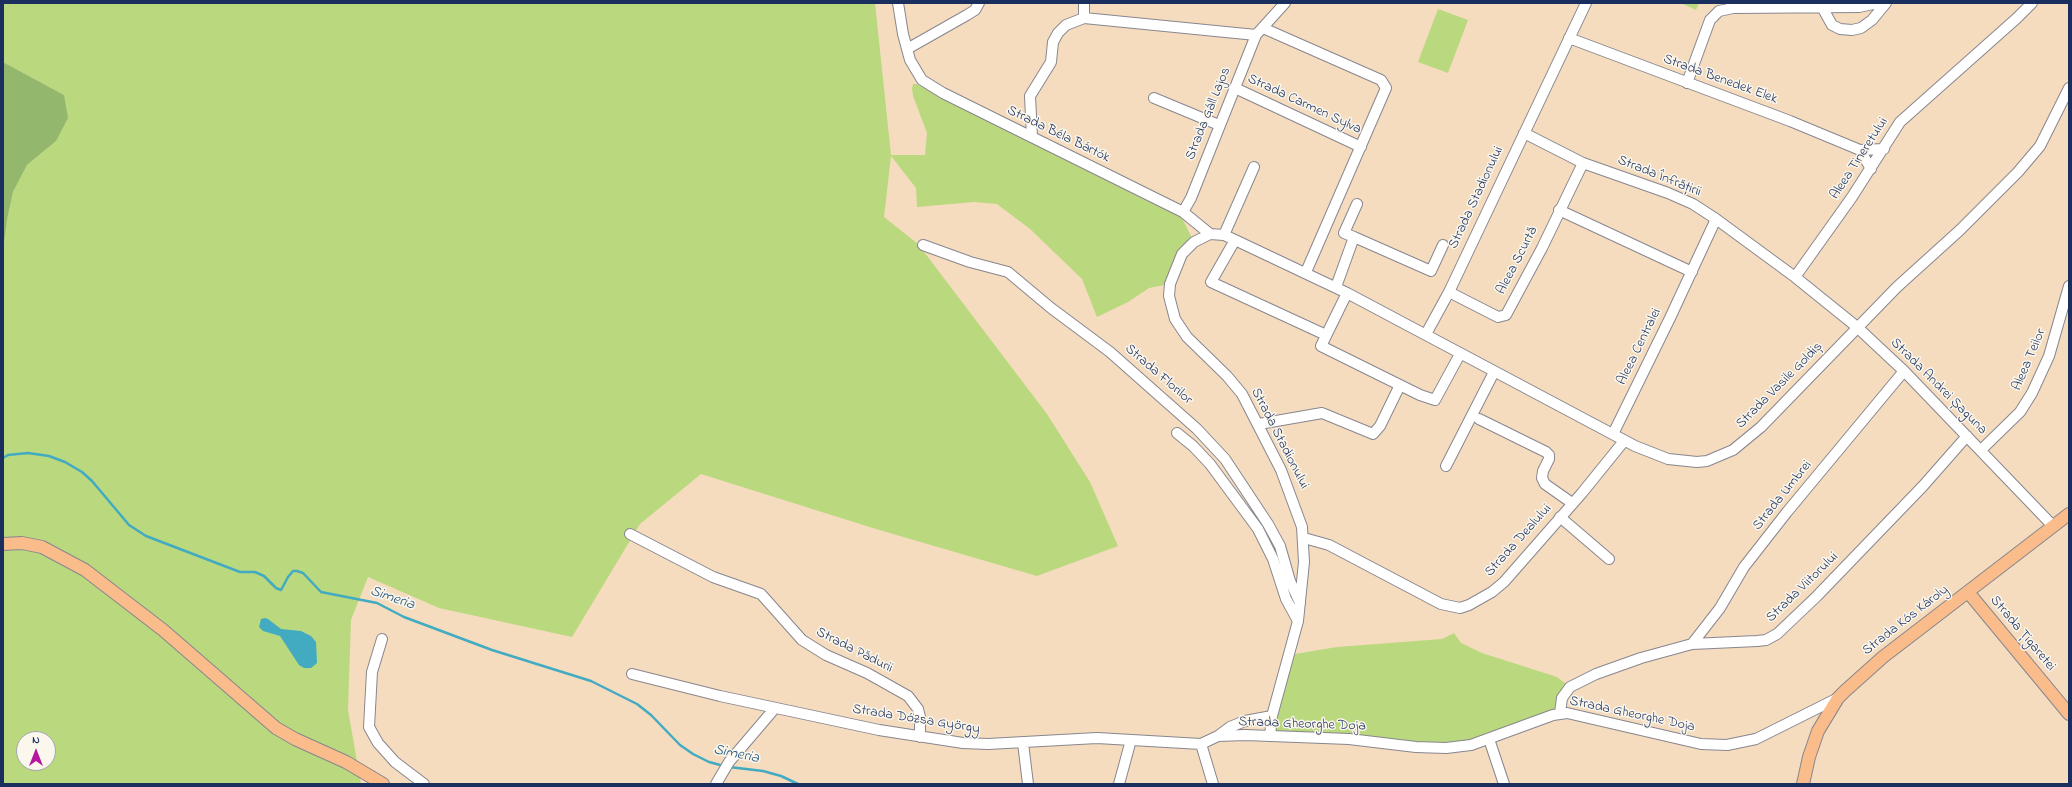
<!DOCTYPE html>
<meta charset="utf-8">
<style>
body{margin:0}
#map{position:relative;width:2072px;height:787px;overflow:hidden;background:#f5dcbf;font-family:"Indie Flower",sans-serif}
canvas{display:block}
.frame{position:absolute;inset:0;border:4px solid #1b2f5e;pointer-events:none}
.north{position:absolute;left:16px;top:731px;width:40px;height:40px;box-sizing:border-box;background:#fbf7ec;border:1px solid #a1a7b3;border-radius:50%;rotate:0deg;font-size:11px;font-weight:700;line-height:16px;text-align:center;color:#1b2f5e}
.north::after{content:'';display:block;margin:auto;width:14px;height:18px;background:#b5179e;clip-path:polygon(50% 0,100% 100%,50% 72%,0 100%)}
</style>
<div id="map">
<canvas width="2072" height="787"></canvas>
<div class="frame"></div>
<div class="north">N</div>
</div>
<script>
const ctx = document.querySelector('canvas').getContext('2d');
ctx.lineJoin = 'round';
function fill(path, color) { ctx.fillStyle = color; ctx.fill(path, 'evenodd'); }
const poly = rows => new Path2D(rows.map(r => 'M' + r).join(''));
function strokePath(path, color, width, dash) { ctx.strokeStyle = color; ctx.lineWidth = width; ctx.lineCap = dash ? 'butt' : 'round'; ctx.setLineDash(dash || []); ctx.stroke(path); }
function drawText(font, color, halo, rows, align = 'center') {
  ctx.font = font + ' "Indie Flower",sans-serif'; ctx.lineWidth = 3; ctx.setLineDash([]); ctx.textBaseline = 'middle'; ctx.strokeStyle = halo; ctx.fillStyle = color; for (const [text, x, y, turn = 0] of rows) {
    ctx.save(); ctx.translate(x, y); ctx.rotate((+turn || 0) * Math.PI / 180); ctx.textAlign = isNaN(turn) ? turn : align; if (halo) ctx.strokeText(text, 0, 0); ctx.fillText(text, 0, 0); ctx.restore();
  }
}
const green = poly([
 [3,3,875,3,891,155,925,155,927,133,913,96,912,88,913,84,916,84,1181,216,1194,242,1170,284,1149,288,1128,302,1097,317,1082,279,1030,229,997,204,974,202,917,207,916,188,891,156,884,217,918,244,1047,414,1090,482,1118,546,1037,576,876,529,701,474,640,524,572,637,439,608,368,577,351,620,348,710,361,784,3,784,3,251,7,220,13,192,27,165,56,141,64,95,3,62],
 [24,739,48,739,48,763,24,763],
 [1681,3,1699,3,1696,10],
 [1438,9,1468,20,1448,73,1418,62],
 [1454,633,1461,643,1482,653,1557,677,1570,687,1560,713,1471,745,1270,736,1289,655,1337,647,1442,639]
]);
const forest = poly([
 [3,62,64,95,68,118,56,141,27,165,13,192,7,220,3,251]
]);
const water = poly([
 [265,618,268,619,281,629,301,631,311,636,316,642,317,663,311,668,304,668,299,665,280,636,263,631,259,627,261,619]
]);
const stream = poly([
 [3,458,8,455,28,453,49,456,65,462,82,472,92,481,129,525,146,536,240,572,255,572,264,576,276,588,281,590,288,577,293,571,297,571,303,573,321,592,377,603,404,617,492,650,591,681,637,704,651,715,680,745,693,754,709,762,724,766],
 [729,767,763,771,781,776,798,784]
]);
const minor = poly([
 [898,3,903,34,910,60,922,80,943,93,1183,212,1210,234],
 [1822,7,1832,25,1840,29,1852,30,1861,28,1872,20,1886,3],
 [1084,18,1256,35],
 [1263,28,1381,80,1386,88,1306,272],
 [1569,38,1790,121,1860,150,1884,149],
 [907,49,967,15,975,10,979,3],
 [1687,83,1710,20,1719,11,1733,8,1859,7,1878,3],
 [1235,88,1361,147],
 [1154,98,1219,125],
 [1524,133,1583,163,1668,193,1693,204,1716,219,1795,277,1857,327,1904,371,2053,526],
 [1032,137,1030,96,1051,62,1053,42,1058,33,1066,25,1084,18,1084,3],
 [1860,150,1871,169],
 [1559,210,1692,272],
 [1183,212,1191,198,1256,35,1285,3],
 [1224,235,1254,167],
 [1354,237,1344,233,1357,204],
 [1235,240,1211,282,1326,335],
 [923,245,970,262,1008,272,1051,308,1110,352,1197,429,1225,459,1268,524,1280,546,1290,581,1300,603],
 [1795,277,1852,197,1900,122,2017,18,2032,3],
 [1336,287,1354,237,1431,271,1443,245],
 [1449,292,1498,317,1506,315,1542,248,1583,163],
 [1347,293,1321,346,1420,395,1435,400,1460,354],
 [1426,334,1449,292,1586,3],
 [1479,419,1546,452,1549,455,1549,459,1543,471,1542,478,1545,484,1572,503],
 [1259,424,1322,413,1373,434,1380,426,1400,385],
 [1177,433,1193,446,1210,464,1258,529,1273,559,1286,599,1298,621],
 [1613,434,1670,318,1716,219],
 [1981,450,2020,412,2032,393,2049,356,2069,286],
 [1446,466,1494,372],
 [1560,517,1609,559],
 [630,534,713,577,761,594,802,640,826,655,867,673,908,696,918,709,920,717,920,737],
 [1304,538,1329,545,1441,604,1460,608,1469,605,1492,592,1504,582,1582,493,1624,441],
 [382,639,372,672,369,727,378,743,395,762,424,784],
 [1692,644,1720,608,1744,567,1787,512,1904,371],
 [632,674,720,696,879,730,963,743,988,744,1097,738,1201,744,1218,736,1245,735,1349,739,1416,747,1446,748,1471,745,1553,715,1567,713,1701,744,1727,745,1756,739,1838,698],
 [1560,713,1562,698,1570,687,1596,674,1641,658,1692,644,1757,641,1766,640,1777,634,1817,596,1923,486,1967,436],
 [1218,736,1230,727,1245,721,1272,716],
 [1270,736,1272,716,1298,621,1304,562,1302,527,1281,470,1242,394,1227,376,1187,337,1175,319,1169,296,1170,284,1182,254,1194,242,1210,234,1224,235,1235,240,1347,293,1635,446,1668,459,1697,462,1707,461,1733,450,1761,427,1897,287,1960,230,2018,172,2040,146,2069,88],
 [1489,739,1504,784],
 [1023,743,1028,784],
 [1201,744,1213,784],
 [716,784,729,762,775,708],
 [1119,784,1131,740]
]);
const major = poly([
 [3,544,22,543,42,547,85,570,163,630,276,728,295,739,346,762,383,784],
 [1968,592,2069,714],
 [1803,784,1809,757,1818,731,1838,698,1845,691,1883,657,2069,514]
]);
const streetNames = [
 ["Strada Benedek Elek",1720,80,20],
 ["Strada Carmen Sylva",1304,105,25],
 ["Strada Gáll Lajos",1209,114,-68],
 ["Strada Béla Bártók",1058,135,26],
 ["Aleea Tineretului",1860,159,-57],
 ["Strada Înfrățirii",1659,177,22],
 ["Strada Stadionului",1477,198,-65],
 ["Aleea Scurtă",1518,261,-63],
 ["Aleea Centralei",1640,347,-64],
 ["Aleea Teilor",2030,360,-67],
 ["Strada Florilor",1158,375,41],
 ["Strada Vasile Goldiș",1780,386,-45],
 ["Strada Andrei Șaguna",1938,387,45],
 ["Strada Stadionului",1279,439,63],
 ["Strada Umbrei",1783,496,-51],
 ["Strada Dealului",1519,541,-48],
 ["Strada Viitorului",1803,588,-44],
 ["Strada Kós Károly",1906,621,-38],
 ["Strada Țigaretei",2022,634,50],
 ["Strada Pădurii",854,651,27],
 ["Strada Gheorghe Doja",1632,715,12],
 ["Strada Dózsa György",916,720,9],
 ["Strada Gheorghe Doja",1302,725,2]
];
const waterNames = [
 ["Simeria",392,599,19],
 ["Simeria",736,755,12]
];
fill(green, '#bad87e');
fill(forest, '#93b86d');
fill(water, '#42abc2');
strokePath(stream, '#42abc2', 2.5);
strokePath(minor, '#88868e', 12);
strokePath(major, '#88868e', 14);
strokePath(minor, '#fff', 10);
strokePath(major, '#f9bc8a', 12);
drawText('14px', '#1b2f5e', '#fbf7ec', streetNames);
drawText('italic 15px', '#295a81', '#fbf7ec', waterNames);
</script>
